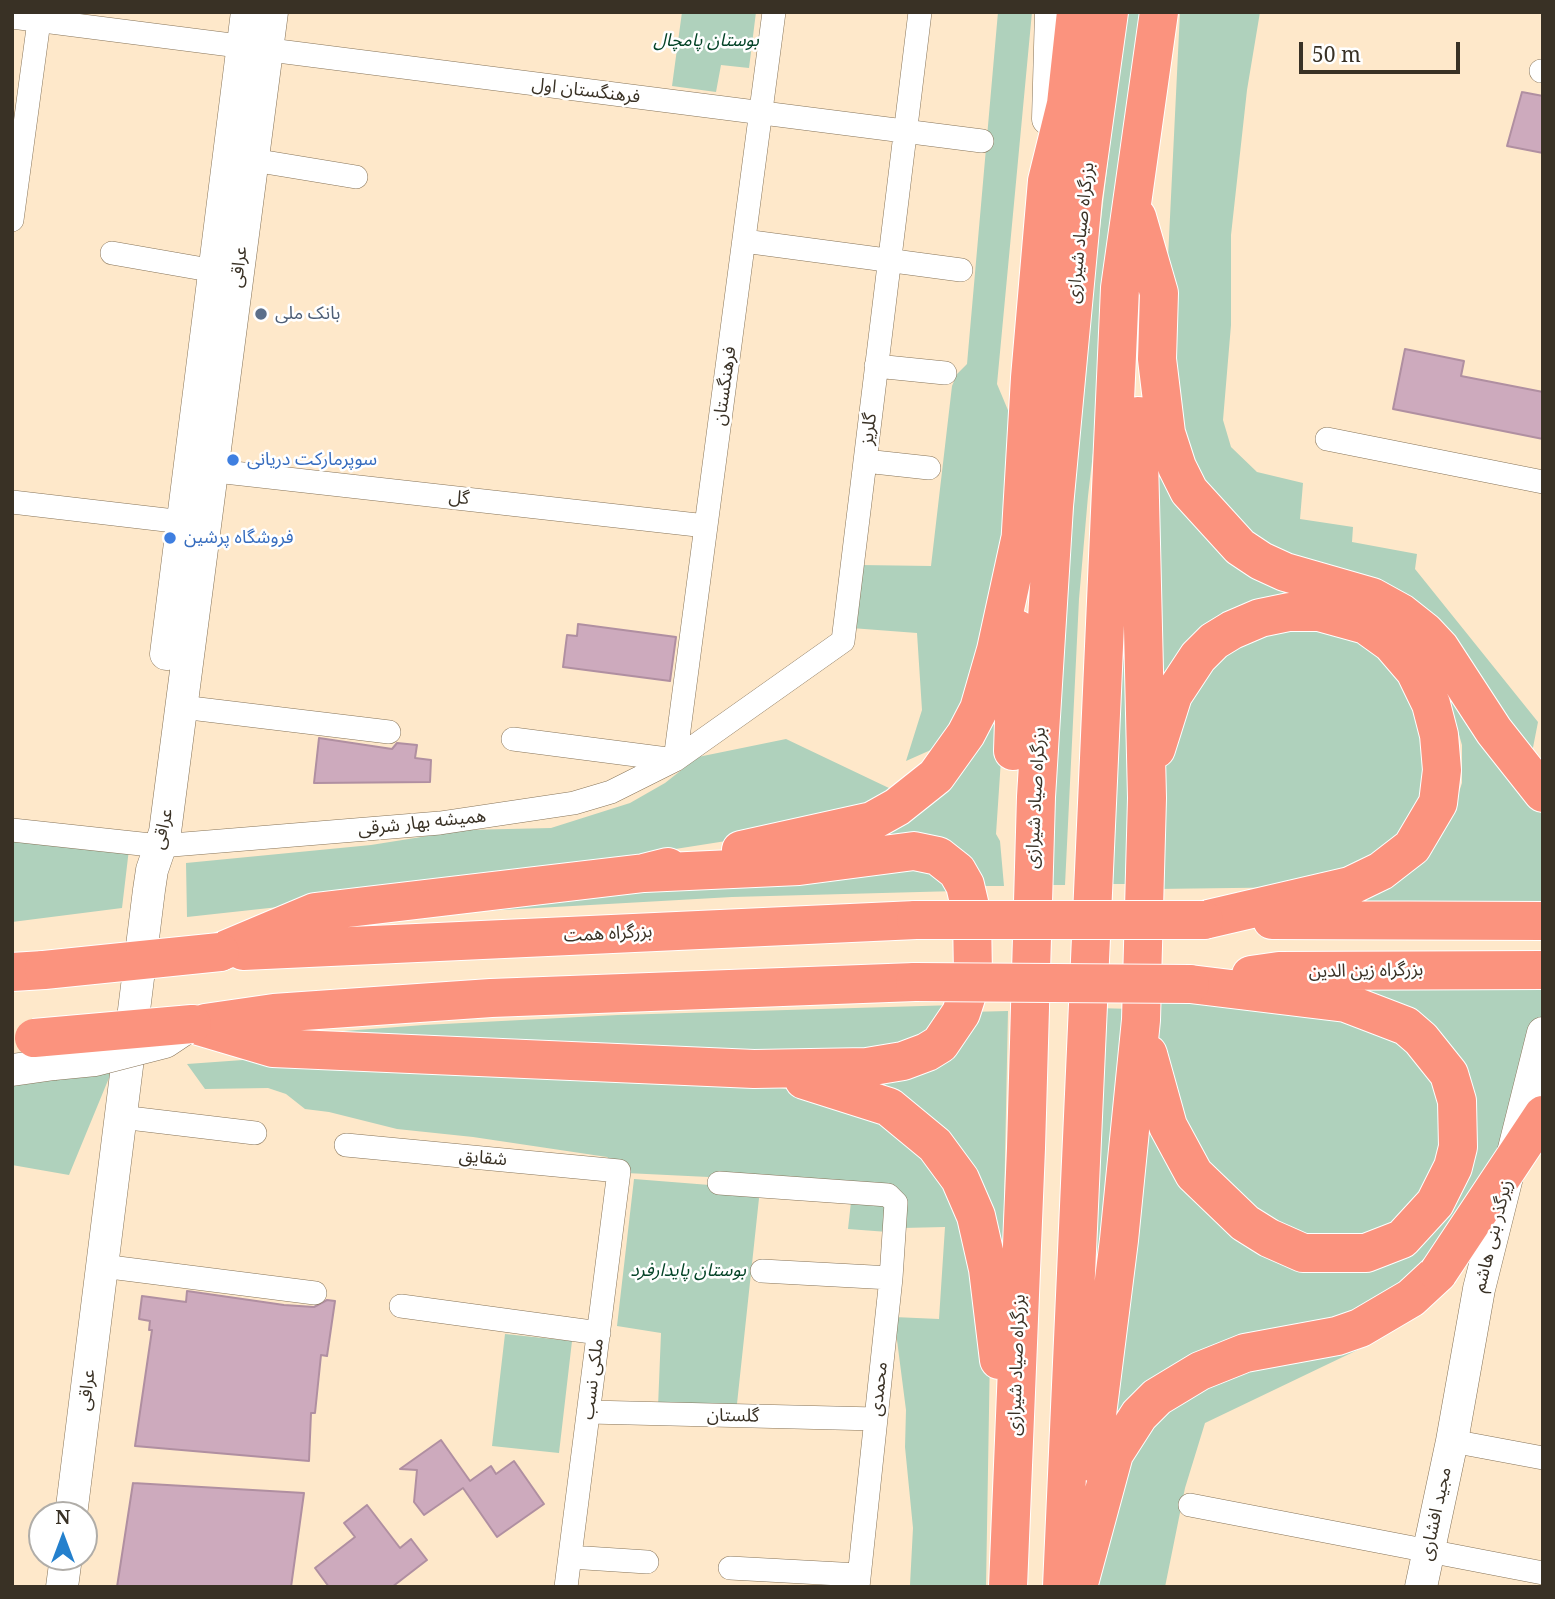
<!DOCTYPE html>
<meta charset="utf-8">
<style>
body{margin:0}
#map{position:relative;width:1555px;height:1599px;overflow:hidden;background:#fee8ca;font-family:"Noto Serif",serif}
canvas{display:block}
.frame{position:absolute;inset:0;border:14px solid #393125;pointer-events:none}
.north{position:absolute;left:28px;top:1501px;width:70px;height:70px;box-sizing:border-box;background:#fff;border:2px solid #b0ada8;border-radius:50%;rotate:0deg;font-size:19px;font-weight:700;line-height:28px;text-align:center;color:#393125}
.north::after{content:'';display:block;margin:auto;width:24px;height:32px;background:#2480cd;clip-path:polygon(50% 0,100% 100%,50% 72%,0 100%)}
.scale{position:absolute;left:1299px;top:42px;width:161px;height:32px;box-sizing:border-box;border:4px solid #393125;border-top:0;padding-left:9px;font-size:21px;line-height:24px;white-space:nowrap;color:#393125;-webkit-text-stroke:5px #fff;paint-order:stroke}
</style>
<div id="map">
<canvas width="1555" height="1599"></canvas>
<div class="frame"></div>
<div class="north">N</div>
<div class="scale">50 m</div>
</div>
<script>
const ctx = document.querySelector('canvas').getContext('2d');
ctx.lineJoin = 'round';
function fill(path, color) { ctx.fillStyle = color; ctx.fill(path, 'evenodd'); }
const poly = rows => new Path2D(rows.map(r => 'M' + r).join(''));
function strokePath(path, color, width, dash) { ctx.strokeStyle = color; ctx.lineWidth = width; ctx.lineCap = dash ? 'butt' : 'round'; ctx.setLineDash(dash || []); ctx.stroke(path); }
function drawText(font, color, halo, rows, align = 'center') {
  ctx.font = font + ' "Noto Serif","Noto Sans Arabic",serif'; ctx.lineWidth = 5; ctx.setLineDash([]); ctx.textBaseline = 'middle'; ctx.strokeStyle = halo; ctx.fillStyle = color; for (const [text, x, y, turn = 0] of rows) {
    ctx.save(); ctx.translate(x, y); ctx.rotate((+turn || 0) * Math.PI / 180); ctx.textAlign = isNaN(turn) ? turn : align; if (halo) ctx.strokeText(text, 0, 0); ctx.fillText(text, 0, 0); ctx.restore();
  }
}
const green = poly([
 [682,12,756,12,749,68,721,65,716,92,672,86],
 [998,12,1032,12,997,384,1010,415,1015,470,970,701,933,749,906,761,922,710,917,633,851,628,860,565,931,566,952,386,957,374,967,364],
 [1126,12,1144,12,1088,496,1079,599,1065,885,1045,885,1086,345],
 [1180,12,1260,12,1247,90,1231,235,1231,325,1223,420,1231,447,1257,472,1303,483,1300,519,1353,527,1352,542,1417,554,1415,569,1538,722,1529,768,1475,686,1276,559,1180,457,1168,258],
 [1151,339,1183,500,1380,608,1543,801,1543,903,1313,903,1453,810,1462,783,1462,745,1451,707,1435,677,1278,604,1162,704],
 [1126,628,1137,884,1109,884,1118,716],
 [1265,629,1342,632,1396,666,1418,703,1430,768,1411,823,1375,860,1311,887,1155,889,1163,752,1202,665],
 [988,710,1004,715,996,834,1000,841,1004,886,972,886,833,844],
 [786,739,891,789,908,790,777,833,370,897,187,917,186,863,371,845,465,830,551,828,630,803,665,783,698,757],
 [12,837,129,849,122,908,12,922],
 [904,857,957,891,732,897,484,911],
 [1277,987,1543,989,1543,1100,1397,1300,1242,1347,1114,1437,1145,1073,1157,1123,1304,1260,1438,1209,1442,1056],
 [1152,1002,1248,1002,1402,1029,1440,1073,1442,1167,1391,1232,1312,1244,1234,1203,1163,1088],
 [956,1005,910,1054,264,1037,424,1025,618,1015],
 [1097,1008,1132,1009,1087,1344],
 [1008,1011,1003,1257,997,1262,863,1078,968,1012],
 [257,1059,770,1087,788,1089,885,1125,918,1151,968,1224,990,1352,986,1587,910,1585,913,1528,905,1447,906,1410,894,1317,939,1319,945,1227,902,1228,901,1233,848,1229,853,1184,626,1173,607,1157,473,1137,397,1129,329,1112,305,1109,286,1094,268,1088,205,1089,187,1064],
 [111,1073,69,1175,12,1165,12,1082],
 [634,1179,760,1189,736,1413,658,1407,661,1333,617,1326],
 [1419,1314,1372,1343,1205,1423,1185,1488,1165,1587,1094,1587,1112,1480,1175,1396],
 [505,1334,572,1341,559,1453,492,1446]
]);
const building = poly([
 [1522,92,1543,96,1543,153,1507,146,1522,92],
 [1405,349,1464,361,1461,376,1543,392,1543,439,1393,409,1405,349],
 [578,624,676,637,670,681,563,667,567,635,577,636,578,624],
 [319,738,392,749,397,743,417,745,415,758,431,760,430,782,314,783,319,738],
 [187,1291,284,1305,314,1307,327,1300,335,1301,327,1356,321,1355,315,1413,311,1413,309,1461,135,1446,152,1330,149,1330,150,1321,139,1319,142,1296,186,1302,187,1291],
 [441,1440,470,1481,491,1466,496,1474,514,1461,544,1504,497,1537,463,1488,424,1515,414,1502,417,1470,400,1469,441,1440],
 [133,1483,304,1493,291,1587,117,1587,133,1483],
 [367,1505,400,1548,411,1539,427,1560,392,1587,329,1587,315,1568,355,1537,344,1523,367,1505]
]);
const street = poly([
 [12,17,982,141],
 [1541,71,1543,71],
 [253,160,356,177],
 [12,220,39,21],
 [744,241,961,270],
 [112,253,215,271],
 [876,366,945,373],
 [1327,439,1543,482],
 [865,461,929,468],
 [198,469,706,526],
 [12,502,183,522],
 [182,707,389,732],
 [513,739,675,760],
 [675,760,774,12],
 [12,830,160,846,440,823,574,803,611,792,675,760,843,641,920,12],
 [121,1117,255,1133],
 [346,1145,619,1171,566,1587],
 [719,1183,888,1195,896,1203,891,1278,858,1587],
 [102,1266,315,1293],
 [762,1271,891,1278],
 [401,1306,599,1333],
 [589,1412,876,1419],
 [1452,1441,1543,1458],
 [1190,1505,1543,1573],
 [570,1557,647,1562],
 [730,1568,859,1575]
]);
const secondary = poly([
 [1048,119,1051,12],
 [166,654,247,12],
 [12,1070,54,1064],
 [71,1515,149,890,152,870,165,832,272,12],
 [62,1587,66,1557],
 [1421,1587,1452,1441,1479,1289,1543,1033]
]);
const highway = poly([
 [1137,217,1159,293,1157,359,1166,433,1177,467,1189,491,1240,547,1261,561,1285,572,1372,597,1401,613,1425,632,1440,648,1494,731,1543,793],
 [1019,565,1030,378,1047,181,1066,104,1076,12],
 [1156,749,1173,695,1198,657,1214,641,1232,630,1260,618,1289,612,1319,612,1366,625,1391,643,1415,671,1431,704,1439,735,1442,770,1438,803,1412,847,1381,871,1350,886,1204,920],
 [1013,751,1017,629],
 [741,850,872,821,897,807,936,776,966,734,979,709,996,650,1020,540],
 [1272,920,1543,921],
 [243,951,916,920],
 [220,952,315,912,644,873,668,867],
 [12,972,44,970],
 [1251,975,1279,971,1543,970],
 [205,1023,274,1013,491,998,915,982],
 [192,1024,273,1048,754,1069,867,1067,903,1061,927,1052,940,1044,961,1013,973,976,972,915,965,885,957,871,938,856,914,851,799,866,644,873],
 [1148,1054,1168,1126,1194,1174,1245,1223,1269,1238,1303,1253,1366,1253,1402,1239,1435,1203,1453,1167,1458,1147,1457,1101,1449,1074,1421,1039,1406,1026,1346,1003,1190,984],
 [804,1080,889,1107,935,1145,960,1179,976,1216,988,1269,999,1360],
 [1091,1462,1119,1240,1141,1020,1147,798,1138,416],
 [1008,1587,1026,1148,1036,797,1054,506,1083,198,1109,12],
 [1062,1587,1120,288,1159,12],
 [1078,1587,1114,1454,1139,1415,1157,1397,1200,1371,1245,1353,1337,1336,1360,1328,1411,1298,1438,1273]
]);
const secondaryBridge = poly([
 [54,1064,95,1060,165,1042,183,1030]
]);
const highwayBridge = poly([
 [916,920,1204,920],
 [44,970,220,952],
 [915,982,1190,984],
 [34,1038,192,1024],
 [1438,1273,1543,1115]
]);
const markers = [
 [261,314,7,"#5c6f8a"],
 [233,460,7,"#3f7fe0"],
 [170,538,7,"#3f7fe0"]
];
const parkNames = [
 ["بوستان پامچال",706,41],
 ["بوستان پایدارفرد",688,1271]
];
const streetNames = [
 ["فرهنگستان اول",586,91,7],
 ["بزرگراه صیاد شیرازی",1081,233,-84],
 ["عراقی",239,267,-83],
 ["فرهنگستان",725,386,-82],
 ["گلریز",869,429,-83],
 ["گل",459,498,6],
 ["بزرگراه صیاد شیرازی",1036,798,-87],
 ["همیشه بهار شرقی",422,823,-6],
 ["عراقی",163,829,-77],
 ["بزرگراه همت",608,934,-3],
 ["بزرگراه زین الدین",1366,971,-1],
 ["شقایق",483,1158,5],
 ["زیرگذر بنی هاشم",1493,1236,-76],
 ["بزرگراه صیاد شیرازی",1017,1365,-88],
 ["ملکی نسب",593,1379,-83],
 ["محمدی",879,1389,-84],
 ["عراقی",87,1390,-83],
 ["گلستان",733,1416,1],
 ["مجید افشاری",1436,1514,-78]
];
const serviceNames = [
 ["بانک ملی",275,314]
];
const shopNames = [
 ["سوپرمارکت دریانی",247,460],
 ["فروشگاه پرشین",184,538]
];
fill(green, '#afd1bc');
fill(building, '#cdaabd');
strokePath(building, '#b08fa1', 2);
strokePath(street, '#877459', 24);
strokePath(secondary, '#877459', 33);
strokePath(highway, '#fff', 40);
strokePath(street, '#fff', 23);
strokePath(secondary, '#fff', 32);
strokePath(highway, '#fb937e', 38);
strokePath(secondaryBridge, '#877459', 33, []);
strokePath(highwayBridge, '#fff', 40, []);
strokePath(secondaryBridge, '#fff', 32);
strokePath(highwayBridge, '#fb937e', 38);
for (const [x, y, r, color] of markers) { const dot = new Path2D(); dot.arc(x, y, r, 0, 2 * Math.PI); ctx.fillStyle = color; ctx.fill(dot); strokePath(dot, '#fff', 2.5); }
drawText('italic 18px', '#054428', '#fff', parkNames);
drawText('18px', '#393125', '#fff', streetNames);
drawText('18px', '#4e5e75', '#fff', serviceNames, 'left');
drawText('18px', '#366cbe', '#fff', shopNames, 'left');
</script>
